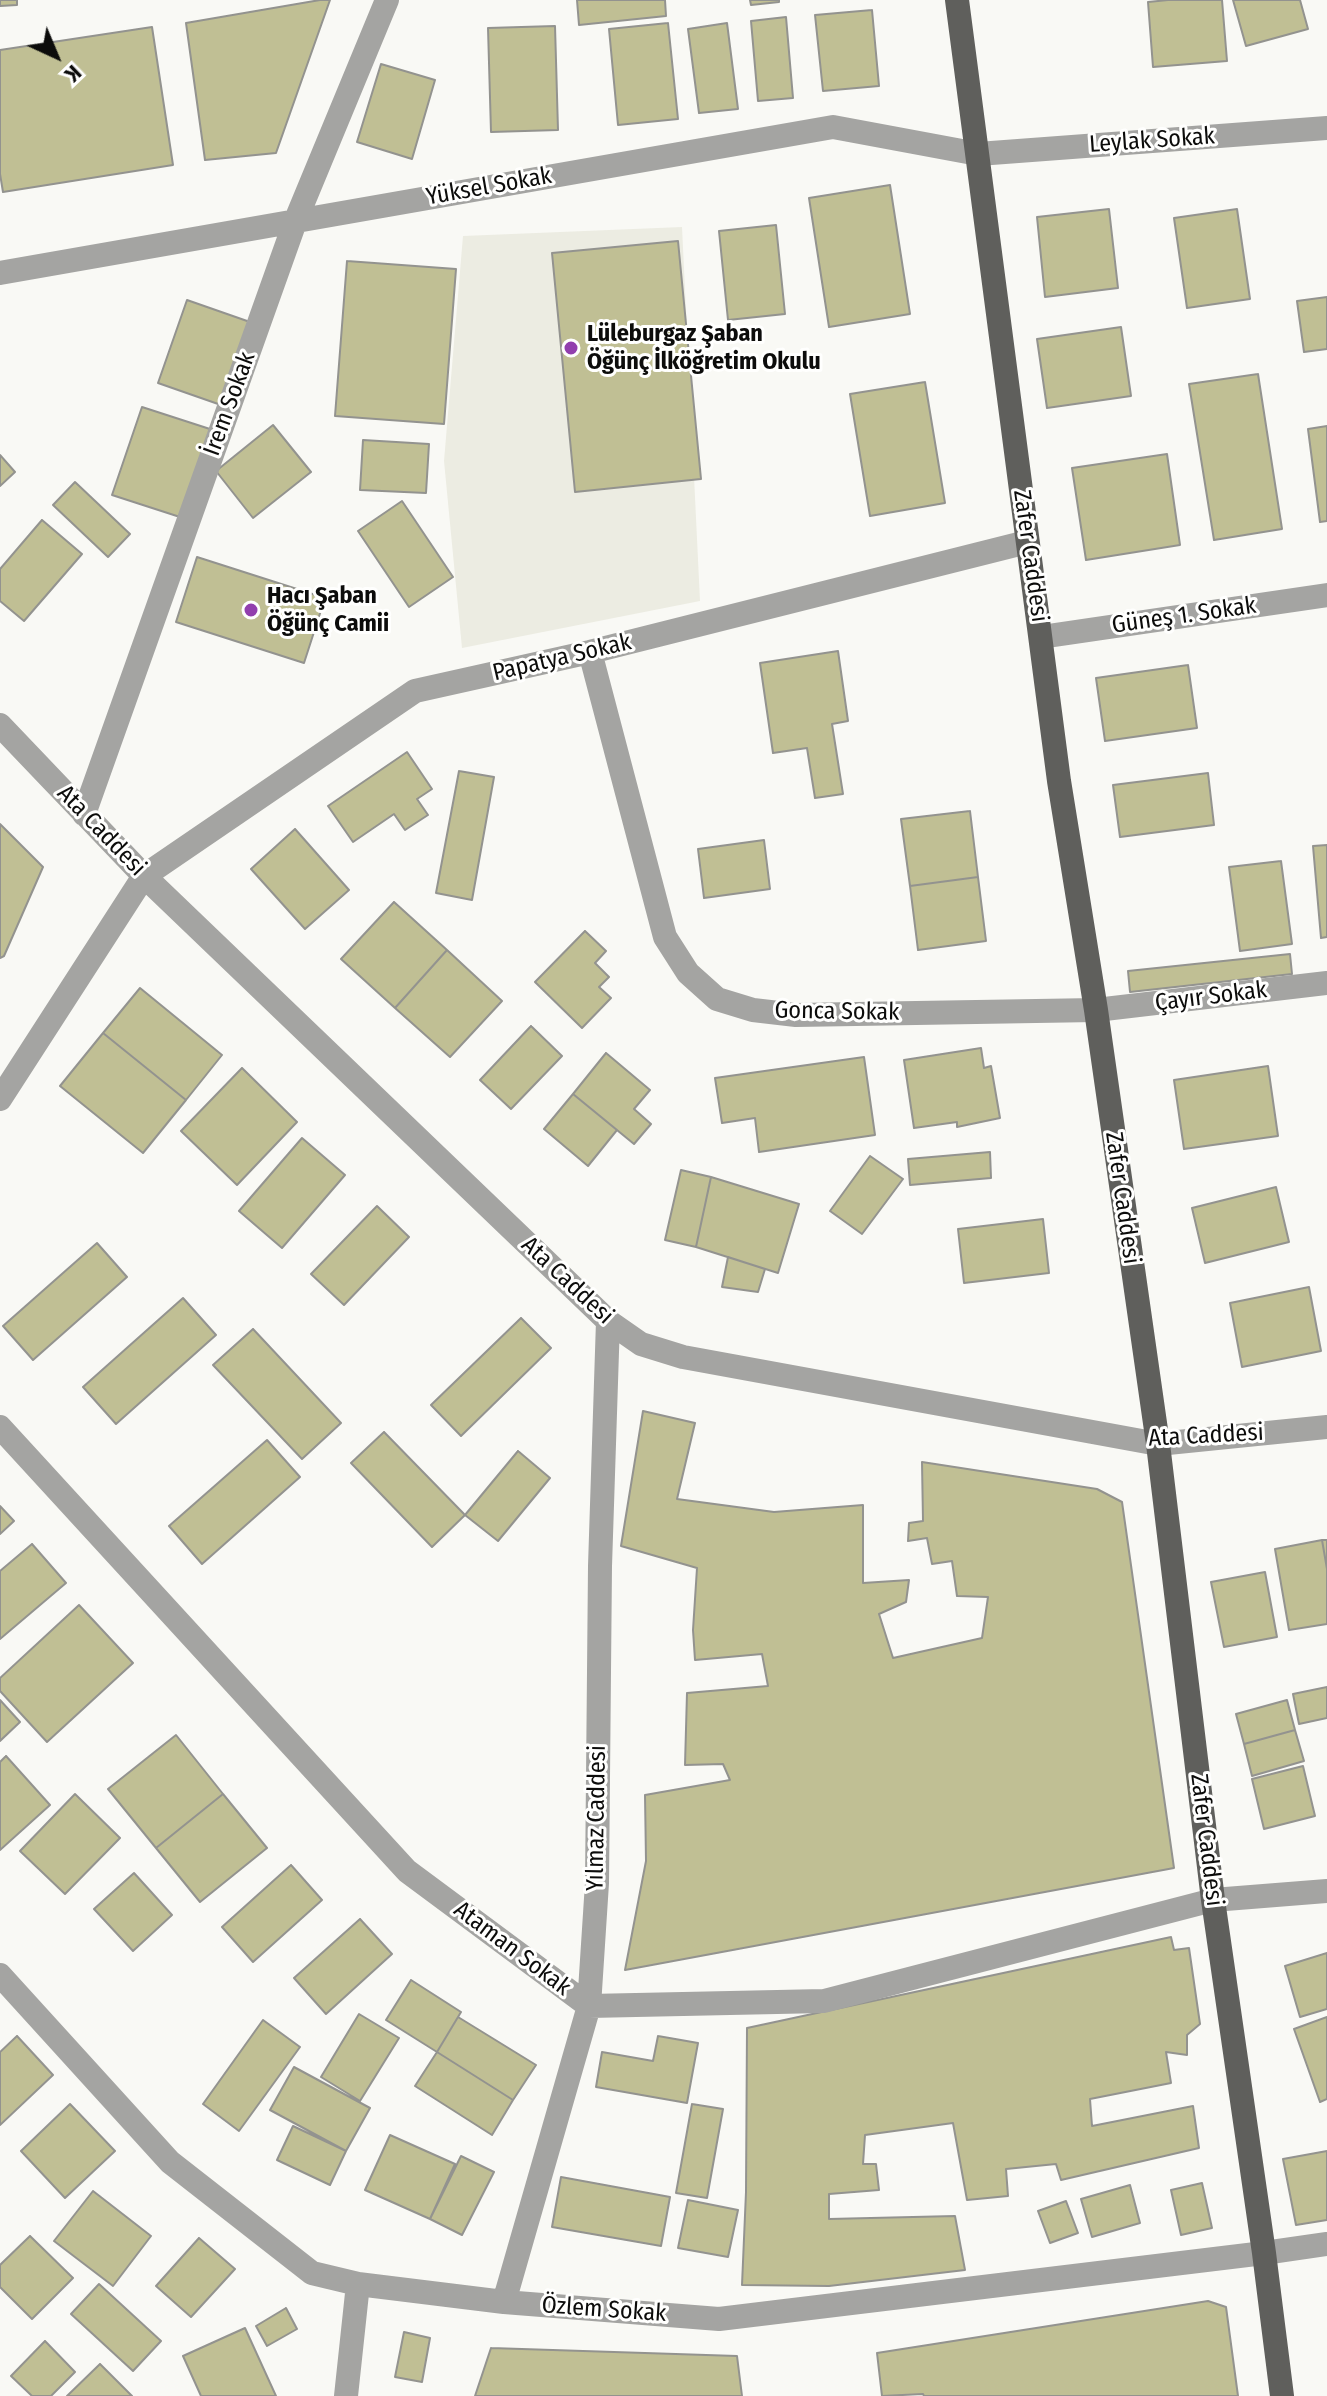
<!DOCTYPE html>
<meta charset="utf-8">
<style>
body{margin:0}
#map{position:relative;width:1327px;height:2396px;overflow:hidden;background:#f9f9f5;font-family:"Fira Sans Condensed",sans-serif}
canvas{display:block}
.north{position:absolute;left:16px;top:16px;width:80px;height:80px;-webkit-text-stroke:6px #fffffe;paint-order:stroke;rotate:136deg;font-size:22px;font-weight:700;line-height:32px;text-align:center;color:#0c0c0b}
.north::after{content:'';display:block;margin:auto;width:28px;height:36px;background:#0c0c0b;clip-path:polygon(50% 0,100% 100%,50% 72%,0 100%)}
</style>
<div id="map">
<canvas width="1327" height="2396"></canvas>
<div class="north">K</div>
</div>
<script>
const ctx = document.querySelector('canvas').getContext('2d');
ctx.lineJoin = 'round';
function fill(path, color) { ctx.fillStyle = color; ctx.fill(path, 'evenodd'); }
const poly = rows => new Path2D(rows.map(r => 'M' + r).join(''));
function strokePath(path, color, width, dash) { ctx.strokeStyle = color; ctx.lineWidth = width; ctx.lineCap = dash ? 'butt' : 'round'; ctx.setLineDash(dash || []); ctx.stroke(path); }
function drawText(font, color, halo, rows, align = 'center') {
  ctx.font = font + ' "Fira Sans Condensed",sans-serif'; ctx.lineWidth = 6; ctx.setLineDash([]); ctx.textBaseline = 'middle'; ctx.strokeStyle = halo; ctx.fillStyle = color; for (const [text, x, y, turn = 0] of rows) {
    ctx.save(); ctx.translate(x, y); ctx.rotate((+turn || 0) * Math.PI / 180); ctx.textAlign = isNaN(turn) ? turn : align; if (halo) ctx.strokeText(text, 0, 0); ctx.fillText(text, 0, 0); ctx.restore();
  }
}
const built = poly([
 [682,227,700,601,462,648,444,461,463,236]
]);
const building = poly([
 [0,0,17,0,17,5,0,6,0,0],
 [320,0,330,0,276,153,205,160,186,23,320,0],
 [577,0,665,0,666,16,579,25,577,0],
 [750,0,779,0,779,2,751,5,750,0],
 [1168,0,1222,0,1227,61,1153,67,1148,2,1168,0],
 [1233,0,1300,0,1308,29,1246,46,1233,0],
 [872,10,879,86,823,91,815,15,872,10],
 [786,17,793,98,758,101,751,21,786,17],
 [668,23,678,119,618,125,609,29,668,23],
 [727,23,738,109,699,113,688,29,727,23],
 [555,26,558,130,491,132,488,28,555,26],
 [152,27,173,165,3,192,0,174,0,50,152,27],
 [381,64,435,80,412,159,357,142,381,64],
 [890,185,910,314,829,327,809,198,890,185],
 [1109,209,1118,288,1045,297,1037,217,1109,209],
 [1237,209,1250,299,1187,308,1174,218,1237,209],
 [776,225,785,314,728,320,719,231,776,225],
 [678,241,701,479,575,492,552,253,678,241],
 [347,261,456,269,444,424,335,416,347,261],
 [1327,297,1327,349,1304,352,1297,301,1327,297],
 [187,300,250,322,221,405,158,383,187,300],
 [1121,327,1131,396,1047,408,1037,339,1121,327],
 [1258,374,1282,529,1214,540,1189,384,1258,374],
 [925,382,945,503,870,516,850,394,925,382],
 [142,407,213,430,183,518,112,495,142,407],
 [273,425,311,472,253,518,216,471,273,425],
 [1327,426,1327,521,1320,522,1308,429,1327,426],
 [363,440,429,444,426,493,360,490,363,440],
 [1167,454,1180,545,1086,560,1072,468,1167,454],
 [0,455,15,472,0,486,0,455],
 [75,482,130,534,108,557,53,505,75,482],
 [402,501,453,577,409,607,358,531,402,501],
 [42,520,82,554,24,621,0,601,0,569,42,520],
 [197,557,325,598,304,663,176,622,197,557],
 [838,651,848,721,832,724,843,794,815,798,807,748,773,753,760,663,838,651],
 [1188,665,1197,728,1105,741,1096,678,1188,665],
 [407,752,432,789,417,799,428,815,405,830,394,814,353,842,328,806,407,752],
 [459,771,494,777,472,900,436,893,459,771],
 [1208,773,1214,825,1120,837,1113,785,1208,773],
 [970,811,978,877,910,886,901,819,970,811],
 [0,824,43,867,4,956,0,958,0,824],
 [295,829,349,890,305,929,251,869,295,829],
 [764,840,770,889,704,898,698,849,764,840],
 [1327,845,1327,937,1321,938,1313,846,1327,845],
 [1281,861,1292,944,1240,951,1229,867,1281,861],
 [978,877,986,941,918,950,910,886,978,877],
 [394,902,447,950,395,1008,341,959,394,902],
 [585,931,606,951,595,963,609,977,599,987,611,998,582,1028,535,982,585,931],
 [447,950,502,1001,450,1057,395,1008,447,950],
 [1290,954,1292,974,1130,992,1128,971,1290,954],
 [140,988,222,1055,186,1100,103,1033,140,988],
 [531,1026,562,1056,511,1109,480,1080,531,1026],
 [103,1033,186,1100,143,1153,60,1086,103,1033],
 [981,1048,984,1068,991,1066,1000,1118,957,1127,957,1122,914,1128,904,1060,981,1048],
 [606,1053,650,1090,634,1109,651,1124,634,1144,573,1094,606,1053],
 [864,1057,875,1135,759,1152,755,1118,722,1123,715,1078,864,1057],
 [1268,1066,1278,1136,1184,1149,1174,1080,1268,1066],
 [242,1068,297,1122,237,1185,181,1131,242,1068],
 [573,1094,617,1130,588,1166,544,1129,573,1094],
 [302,1138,345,1175,282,1248,239,1211,302,1138],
 [990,1152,991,1178,910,1185,908,1159,990,1152],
 [870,1156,903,1179,862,1234,830,1211,870,1156],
 [681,1170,711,1177,696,1247,665,1240,681,1170],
 [711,1177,799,1204,778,1273,696,1247,711,1177],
 [1276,1187,1289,1242,1205,1263,1192,1208,1276,1187],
 [377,1206,409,1237,344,1305,311,1274,377,1206],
 [1043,1219,1049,1273,964,1283,958,1229,1043,1219],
 [97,1243,127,1277,33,1360,3,1326,97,1243],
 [728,1257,765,1269,758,1292,722,1287,728,1257],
 [1309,1287,1321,1351,1242,1367,1230,1303,1309,1287],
 [183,1298,216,1335,116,1424,83,1387,183,1298],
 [521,1318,551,1348,461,1436,431,1405,521,1318],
 [253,1329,341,1423,302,1459,213,1365,253,1329],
 [643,1411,695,1423,677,1499,774,1512,863,1505,863,1583,909,1580,906,1602,879,1614,893,1658,982,1638,988,1597,957,1596,952,1561,932,1564,927,1538,908,1541,909,1523,923,1521,922,1462,1097,1489,1122,1502,1174,1868,625,1970,646,1861,645,1795,730,1780,723,1764,685,1765,687,1693,768,1686,762,1654,695,1660,693,1630,697,1568,621,1546,643,1411],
 [384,1432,465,1515,432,1547,351,1463,384,1432],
 [267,1440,300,1477,202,1564,169,1526,267,1440],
 [518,1451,550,1478,498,1541,465,1515,518,1451],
 [0,1506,14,1521,0,1534,0,1506],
 [1322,1540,1327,1569,1327,1624,1289,1630,1275,1549,1322,1540],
 [1322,1540,1327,1540,1327,1569,1322,1540],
 [32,1544,66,1583,0,1639,0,1571,32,1544],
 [1265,1572,1277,1637,1224,1647,1211,1582,1265,1572],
 [79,1605,133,1663,47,1742,0,1691,0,1678,79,1605],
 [1327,1687,1327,1718,1299,1724,1293,1694,1327,1687],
 [0,1700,20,1722,0,1741,0,1700],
 [1287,1700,1295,1730,1244,1744,1236,1714,1287,1700],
 [1295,1730,1304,1761,1252,1776,1244,1744,1295,1730],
 [176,1735,223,1794,156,1848,108,1789,176,1735],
 [6,1756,50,1805,0,1850,0,1762,6,1756],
 [1303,1766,1315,1816,1264,1829,1252,1779,1303,1766],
 [75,1794,120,1838,65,1894,20,1851,75,1794],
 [223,1794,267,1848,200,1902,156,1848,223,1794],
 [291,1865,322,1900,253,1962,222,1927,291,1865],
 [134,1873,172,1915,133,1951,94,1909,134,1873],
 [360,1919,392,1954,326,2014,294,1978,360,1919],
 [1171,1937,1174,1950,1189,1948,1200,2024,1187,2035,1187,2055,1166,2052,1171,2083,1090,2099,1092,2126,1193,2106,1199,2148,1061,2180,1056,2164,1006,2169,1008,2196,967,2200,953,2123,865,2135,863,2164,876,2164,879,2190,829,2194,829,2219,955,2216,965,2270,829,2286,742,2285,746,2192,747,2028,1171,1937],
 [1327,1953,1327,2009,1300,2017,1285,1966,1327,1953],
 [411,1980,461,2012,437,2052,386,2020,411,1980],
 [359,2014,399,2038,360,2101,321,2077,359,2014],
 [458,2017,536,2065,513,2100,437,2052,458,2017],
 [1327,2017,1327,2099,1320,2102,1294,2029,1327,2017],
 [263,2020,300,2047,239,2131,203,2104,263,2020],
 [17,2036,53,2075,0,2125,0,2052,17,2036],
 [658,2036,698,2043,687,2103,596,2087,602,2052,653,2061,658,2036],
 [437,2052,513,2100,492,2135,415,2086,437,2052],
 [294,2067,370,2108,346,2151,270,2110,294,2067],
 [70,2104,115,2151,65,2198,21,2151,70,2104],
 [692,2104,723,2109,707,2198,676,2193,692,2104],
 [293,2126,346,2151,330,2185,277,2160,293,2126],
 [390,2135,455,2164,430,2219,365,2190,390,2135],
 [1327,2151,1327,2220,1296,2225,1283,2159,1327,2151],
 [461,2156,494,2172,462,2235,430,2219,461,2156],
 [561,2177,670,2197,661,2246,552,2227,561,2177],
 [1202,2183,1212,2228,1181,2235,1171,2190,1202,2183],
 [1130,2185,1140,2223,1092,2237,1081,2199,1130,2185],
 [93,2191,151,2236,113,2286,54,2241,93,2191],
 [688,2200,738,2210,728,2257,678,2248,688,2200],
 [1066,2201,1078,2233,1050,2243,1038,2211,1066,2201],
 [30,2236,73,2278,32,2319,0,2287,0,2265,30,2236],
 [199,2238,235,2269,191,2317,156,2286,199,2238],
 [99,2284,161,2341,133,2371,71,2314,99,2284],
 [1208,2301,1226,2307,1238,2396,924,2396,923,2394,882,2396,877,2353,1208,2301],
 [286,2308,297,2329,267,2346,256,2326,286,2308],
 [245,2328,276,2396,201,2396,183,2356,245,2328],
 [404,2332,430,2338,422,2382,395,2377,404,2332],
 [45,2341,75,2372,51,2396,32,2396,11,2376,45,2341],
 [491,2348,737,2356,742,2396,475,2396,491,2348],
 [100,2364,132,2396,67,2396,100,2364]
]);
const minor = poly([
 [0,273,833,127,978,154,1327,128],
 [1041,637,1327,595],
 [590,652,665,937,688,973,717,999,753,1010,796,1015,1096,1010,1327,983],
 [0,725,144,876,608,1321,641,1344,683,1357,1158,1444,1327,1427],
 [84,814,295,222,387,0],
 [0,1099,144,876,415,691,590,652,1027,542],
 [0,1427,407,1871,589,2006,824,2001,1213,1900,1327,1891],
 [0,1975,170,2162,312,2273,358,2284,504,2302,719,2319,1264,2253,1327,2244],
 [504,2302,589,2006,597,1883,600,1566,608,1321],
 [346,2396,358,2284]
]);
const major = poly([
 [957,0,1059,781,1096,1010,1158,1444,1213,1900,1264,2253,1282,2396]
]);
const markers = [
 [571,348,8,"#923fae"],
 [251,610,8,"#923fae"]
];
const streetNames = [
 ["Leylak Sokak",1152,141,-4],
 ["Yüksel Sokak",489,187,-10],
 ["İrem Sokak",230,404,-70],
 ["Zafer Caddesi",1030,556,82],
 ["Güneş 1. Sokak",1184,616,-8],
 ["Papatya Sokak",562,658,-13],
 ["Ata Caddesi",101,831,46],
 ["Çayır Sokak",1211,997,-7],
 ["Gonca Sokak",837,1012,1],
 ["Zafer Caddesi",1122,1198,82],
 ["Ata Caddesi",567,1281,43],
 ["Ata Caddesi",1206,1436,-3],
 ["Yılmaz Caddesi",597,1818,-89],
 ["Zafer Caddesi",1206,1840,83],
 ["Ataman Sokak",512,1949,37],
 ["Özlem Sokak",604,2310,4]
];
const poiNames = [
 ["Lüleburgaz Şaban",587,334],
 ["Öğünç İlköğretim Okulu",587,362],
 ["Hacı Şaban",267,596],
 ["Öğünç Camii",267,624]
];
fill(built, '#ecece2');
fill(building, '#c0bf94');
strokePath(building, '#93938f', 2);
strokePath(minor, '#a4a4a2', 24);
strokePath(major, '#5f5f5c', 24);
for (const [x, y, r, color] of markers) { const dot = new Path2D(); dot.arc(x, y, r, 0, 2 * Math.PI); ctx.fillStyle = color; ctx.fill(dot); strokePath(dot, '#fffffe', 3); }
drawText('24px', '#0c0c0b', '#fffffe', streetNames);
drawText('bold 24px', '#0c0c0b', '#fffffe', poiNames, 'left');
</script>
